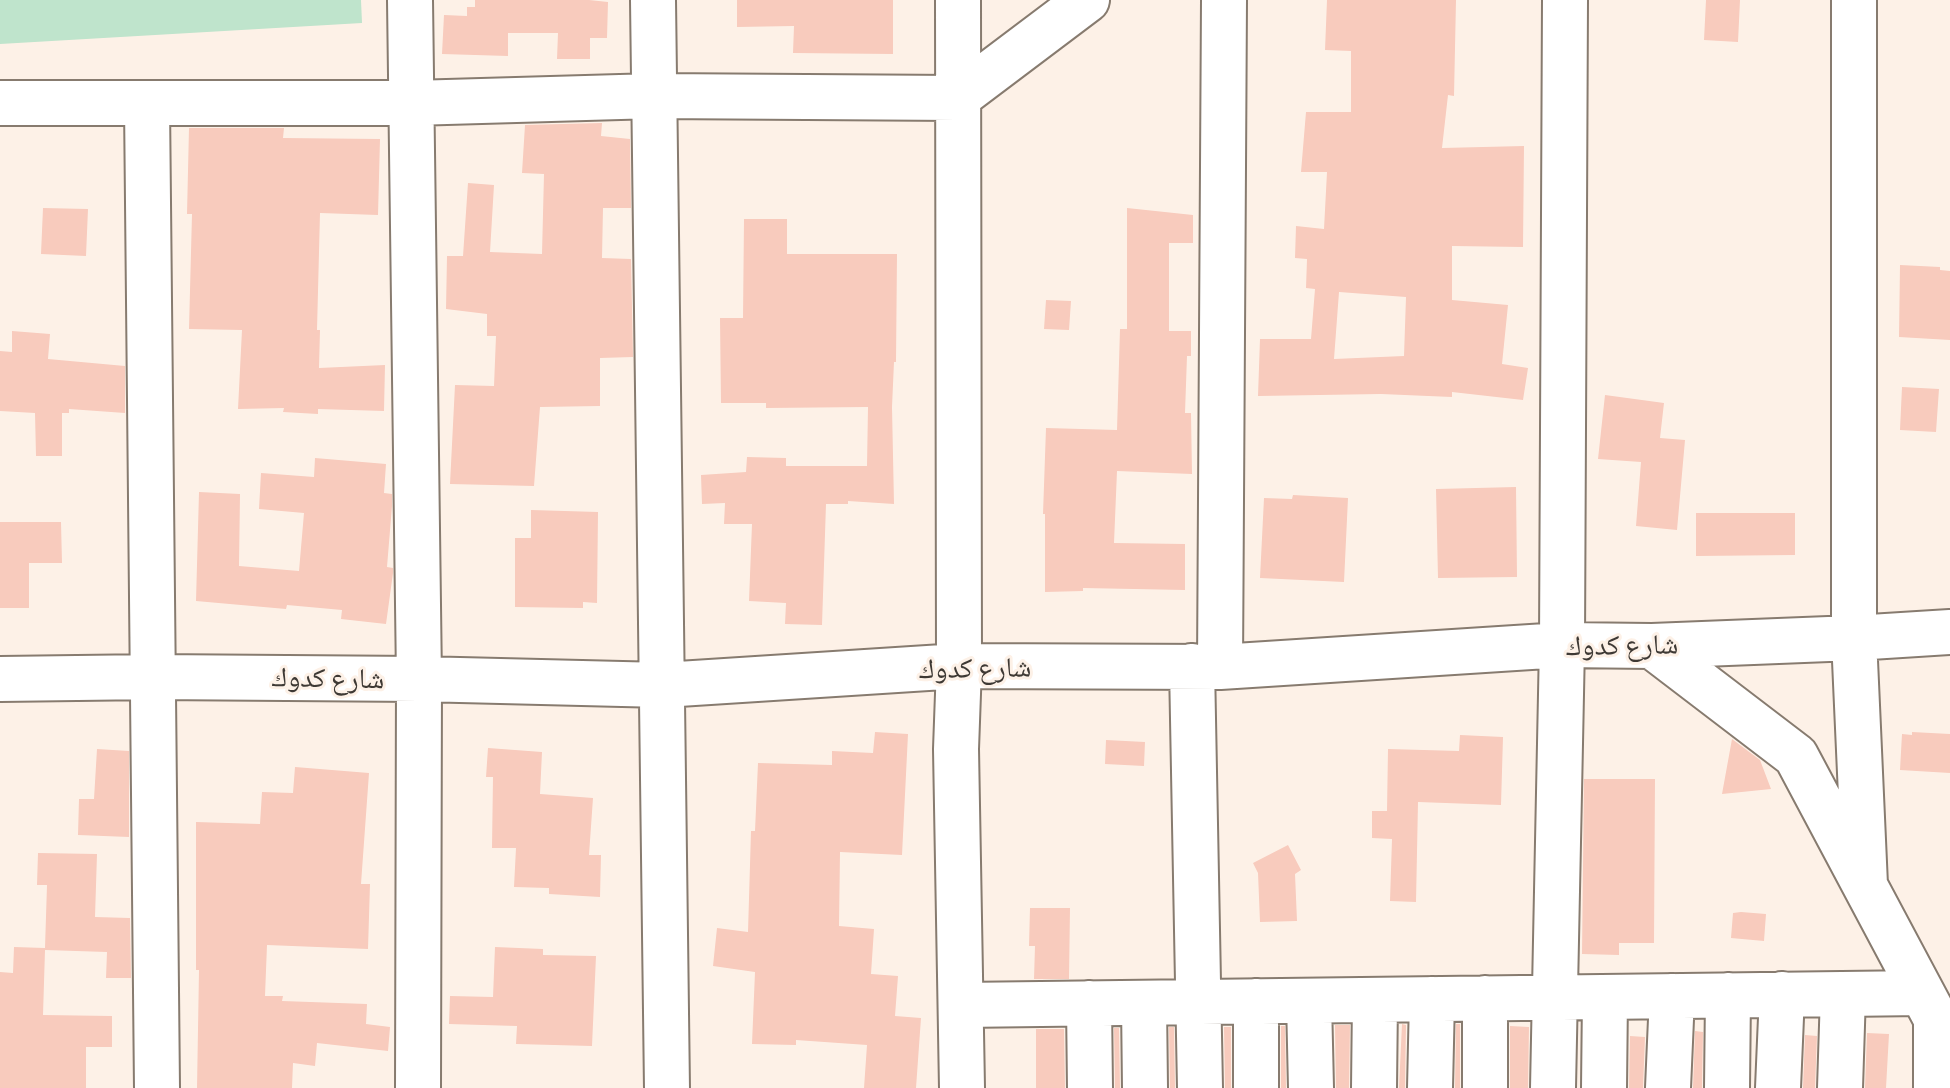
<!DOCTYPE html>
<meta charset="utf-8">
<style>
body{margin:0}
canvas{display:block;background:#fdf1e7}
</style>
<canvas width="1950" height="1088"></canvas>
<script>
const ctx = document.querySelector('canvas').getContext('2d');
ctx.lineJoin = 'round';
function fill(path, color) { ctx.fillStyle = color; ctx.fill(path, 'evenodd'); }
const poly = rows => new Path2D(rows.map(r => 'M' + r).join(''));
function strokePath(path, color, width, dash) { ctx.strokeStyle = color; ctx.lineWidth = width; ctx.lineCap = dash ? 'butt' : 'round'; ctx.setLineDash(dash || []); ctx.stroke(path); }
function drawText(font, color, halo, rows, align = 'center') {
  ctx.font = font + ' Barlow,"Noto Naskh Arabic",sans-serif'; ctx.lineWidth = 6; ctx.setLineDash([]); ctx.textBaseline = 'middle'; ctx.strokeStyle = halo; ctx.fillStyle = color; for (const [text, x, y, turn = 0] of rows) {
    ctx.save(); ctx.translate(x, y); ctx.rotate((+turn || 0) * Math.PI / 180); ctx.textAlign = isNaN(turn) ? turn : align; if (halo) ctx.strokeText(text, 0, 0); ctx.fillText(text, 0, 0); ctx.restore();
  }
}
const green = poly([
 [0,0,361,0,362,23,0,44]
]);
const building = poly([
 [475,0,589,0,608,2,607,38,590,38,590,59,557,59,558,33,508,33,508,56,442,54,444,15,467,16,467,7,475,7],
 [737,0,893,0,893,54,793,53,794,26,737,27],
 [1327,0,1456,0,1454,96,1448,95,1442,148,1524,146,1523,247,1452,246,1452,300,1508,305,1502,364,1528,368,1523,400,1452,392,1452,397,1381,394,1258,396,1260,339,1311,339,1315,289,1306,288,1307,259,1295,258,1296,226,1324,229,1327,172,1301,172,1306,112,1351,112,1351,51,1325,50],
 [1339,292,1406,297,1404,356,1334,359],
 [1706,0,1740,0,1738,42,1704,40],
 [602,123,601,136,630,139,631,208,603,208,602,258,631,259,633,357,600,358,600,406,540,407,534,486,450,484,455,385,494,386,496,336,487,336,487,314,446,309,447,256,463,256,468,183,494,185,490,252,542,254,544,174,522,173,525,125],
 [189,128,284,128,283,138,380,139,378,215,320,213,317,330,320,330,319,368,385,365,384,411,318,409,318,414,283,412,284,408,238,409,242,330,189,329,192,214,187,214],
 [43,208,88,209,86,256,41,254],
 [1127,208,1193,215,1193,243,1169,243,1169,331,1191,331,1191,356,1187,356,1185,413,1191,413,1192,474,1117,471,1114,543,1185,544,1185,590,1083,588,1083,591,1045,592,1045,514,1043,514,1046,428,1117,430,1120,329,1127,329],
 [744,219,787,219,787,254,897,254,896,362,894,362,892,407,894,504,848,501,848,504,826,504,822,625,785,624,786,603,749,601,752,524,724,524,725,503,702,504,701,475,746,472,747,457,786,458,786,466,867,466,868,407,766,408,766,403,721,403,720,318,743,318],
 [1900,265,1940,267,1940,270,1950,271,1950,340,1899,337],
 [1046,300,1071,301,1069,330,1044,329],
 [12,331,50,334,48,359,125,366,125,413,69,409,69,413,62,413,62,456,36,456,35,413,0,411,0,351,12,352],
 [1902,387,1939,389,1936,432,1900,430],
 [1605,395,1664,403,1660,438,1685,440,1677,530,1636,526,1641,462,1598,459],
 [315,458,386,464,384,493,392,494,392,506,387,567,393,568,393,573,386,624,341,619,342,610,287,605,286,609,196,601,199,492,240,494,239,566,299,571,304,513,259,509,261,473,314,477],
 [1516,487,1517,577,1438,578,1436,489],
 [1293,495,1348,498,1344,582,1260,578,1264,498,1292,499],
 [531,510,598,512,597,603,583,602,583,608,515,607,515,538,531,538],
 [1696,513,1795,513,1795,555,1696,556],
 [0,522,61,522,62,563,29,563,29,608,0,608],
 [875,732,908,734,902,855,840,852,839,926,874,929,871,974,898,976,895,1016,921,1018,916,1088,864,1088,867,1045,796,1040,796,1045,752,1044,755,972,713,966,717,928,748,932,751,831,755,831,758,763,832,765,832,751,873,753],
 [1912,732,1950,734,1950,773,1900,770,1902,734,1912,735],
 [1460,735,1503,737,1501,805,1418,802,1416,902,1390,901,1392,839,1372,838,1372,811,1387,811,1388,749,1459,751],
 [1732,739,1760,760,1771,789,1722,794],
 [1106,740,1145,742,1144,766,1105,764],
 [488,748,542,752,540,794,593,798,589,855,601,855,600,897,549,894,549,888,514,887,516,848,492,848,493,777,486,777],
 [97,749,129,751,129,837,78,835,79,799,94,799],
 [295,767,369,773,361,884,370,884,368,949,267,945,265,996,283,996,282,1001,367,1004,366,1024,390,1027,388,1051,317,1043,315,1066,293,1063,292,1088,197,1088,199,970,196,970,196,822,260,824,262,792,293,793],
 [1584,779,1655,779,1654,943,1619,943,1619,955,1582,954],
 [1288,845,1301,870,1295,874,1297,921,1260,922,1258,873,1253,863],
 [38,853,97,854,95,917,130,918,131,978,106,978,107,952,45,950,43,1015,112,1016,112,1047,86,1047,86,1088,0,1088,0,972,13,973,14,947,45,948,47,885,37,885],
 [1030,908,1070,908,1069,979,1034,979,1035,946,1029,946],
 [1741,912,1766,914,1764,941,1731,938,1733,913],
 [495,947,543,949,543,955,596,956,592,1046,516,1044,517,1026,449,1024,450,996,493,997],
 [1402,1024,1406,1025,1405,1088,1399,1088],
 [1456,1024,1460,1024,1460,1088,1455,1088],
 [1335,1025,1350,1025,1349,1088,1336,1088],
 [1281,1026,1285,1026,1286,1088,1281,1088],
 [1510,1026,1529,1027,1528,1088,1510,1088],
 [1169,1027,1174,1027,1175,1088,1170,1088],
 [1224,1027,1231,1027,1231,1088,1225,1088],
 [1114,1028,1119,1028,1120,1088,1115,1088],
 [1036,1029,1064,1029,1065,1088,1036,1088],
 [1695,1031,1703,1032,1702,1088,1693,1088],
 [1867,1033,1889,1034,1886,1088,1865,1088],
 [1805,1035,1817,1036,1815,1088,1803,1088],
 [1630,1036,1645,1037,1643,1088,1629,1088]
]);
const minor = poly([
 [410,0,419,679,418,1088],
 [653,0,667,1088],
 [958,0,959,666,956,749,962,1088],
 [1854,0,1854,638,1865,885],
 [0,103,412,103,655,96,957,98,1087,0],
 [147,104,157,1088],
 [1652,646,1796,756,1936,1019,1936,1088],
 [1192,666,1200,1088],
 [1220,667,1224,0],
 [0,679,154,677,419,679,663,685,959,666,1220,667,1562,645,1652,646,1854,638,1950,632],
 [1256,1001,1256,1088],
 [1309,1001,1311,1088],
 [1089,1003,1090,1088],
 [1144,1003,1145,1088],
 [961,1005,1922,993],
 [1374,1088,1375,1000],
 [1430,1088,1432,999],
 [1485,1088,1485,998],
 [1553,1088,1562,645,1565,0],
 [1604,1088,1605,997],
 [1668,1088,1672,996],
 [1727,1088,1728,995],
 [1778,1088,1782,994],
 [1840,1088,1843,994]
]);
const streetNames = [
 ["شارع كدوك",1622,645,-1],
 ["شارع كدوك",975,668,-1],
 ["شارع كدوك",328,678,1]
];
fill(green, '#bfe4cc');
fill(building, '#f8cbbd');
strokePath(minor, '#877b6f', 48);
strokePath(minor, '#fff', 44);
drawText('28px', '#3e3934', '#fdf1e7', streetNames);
</script>
